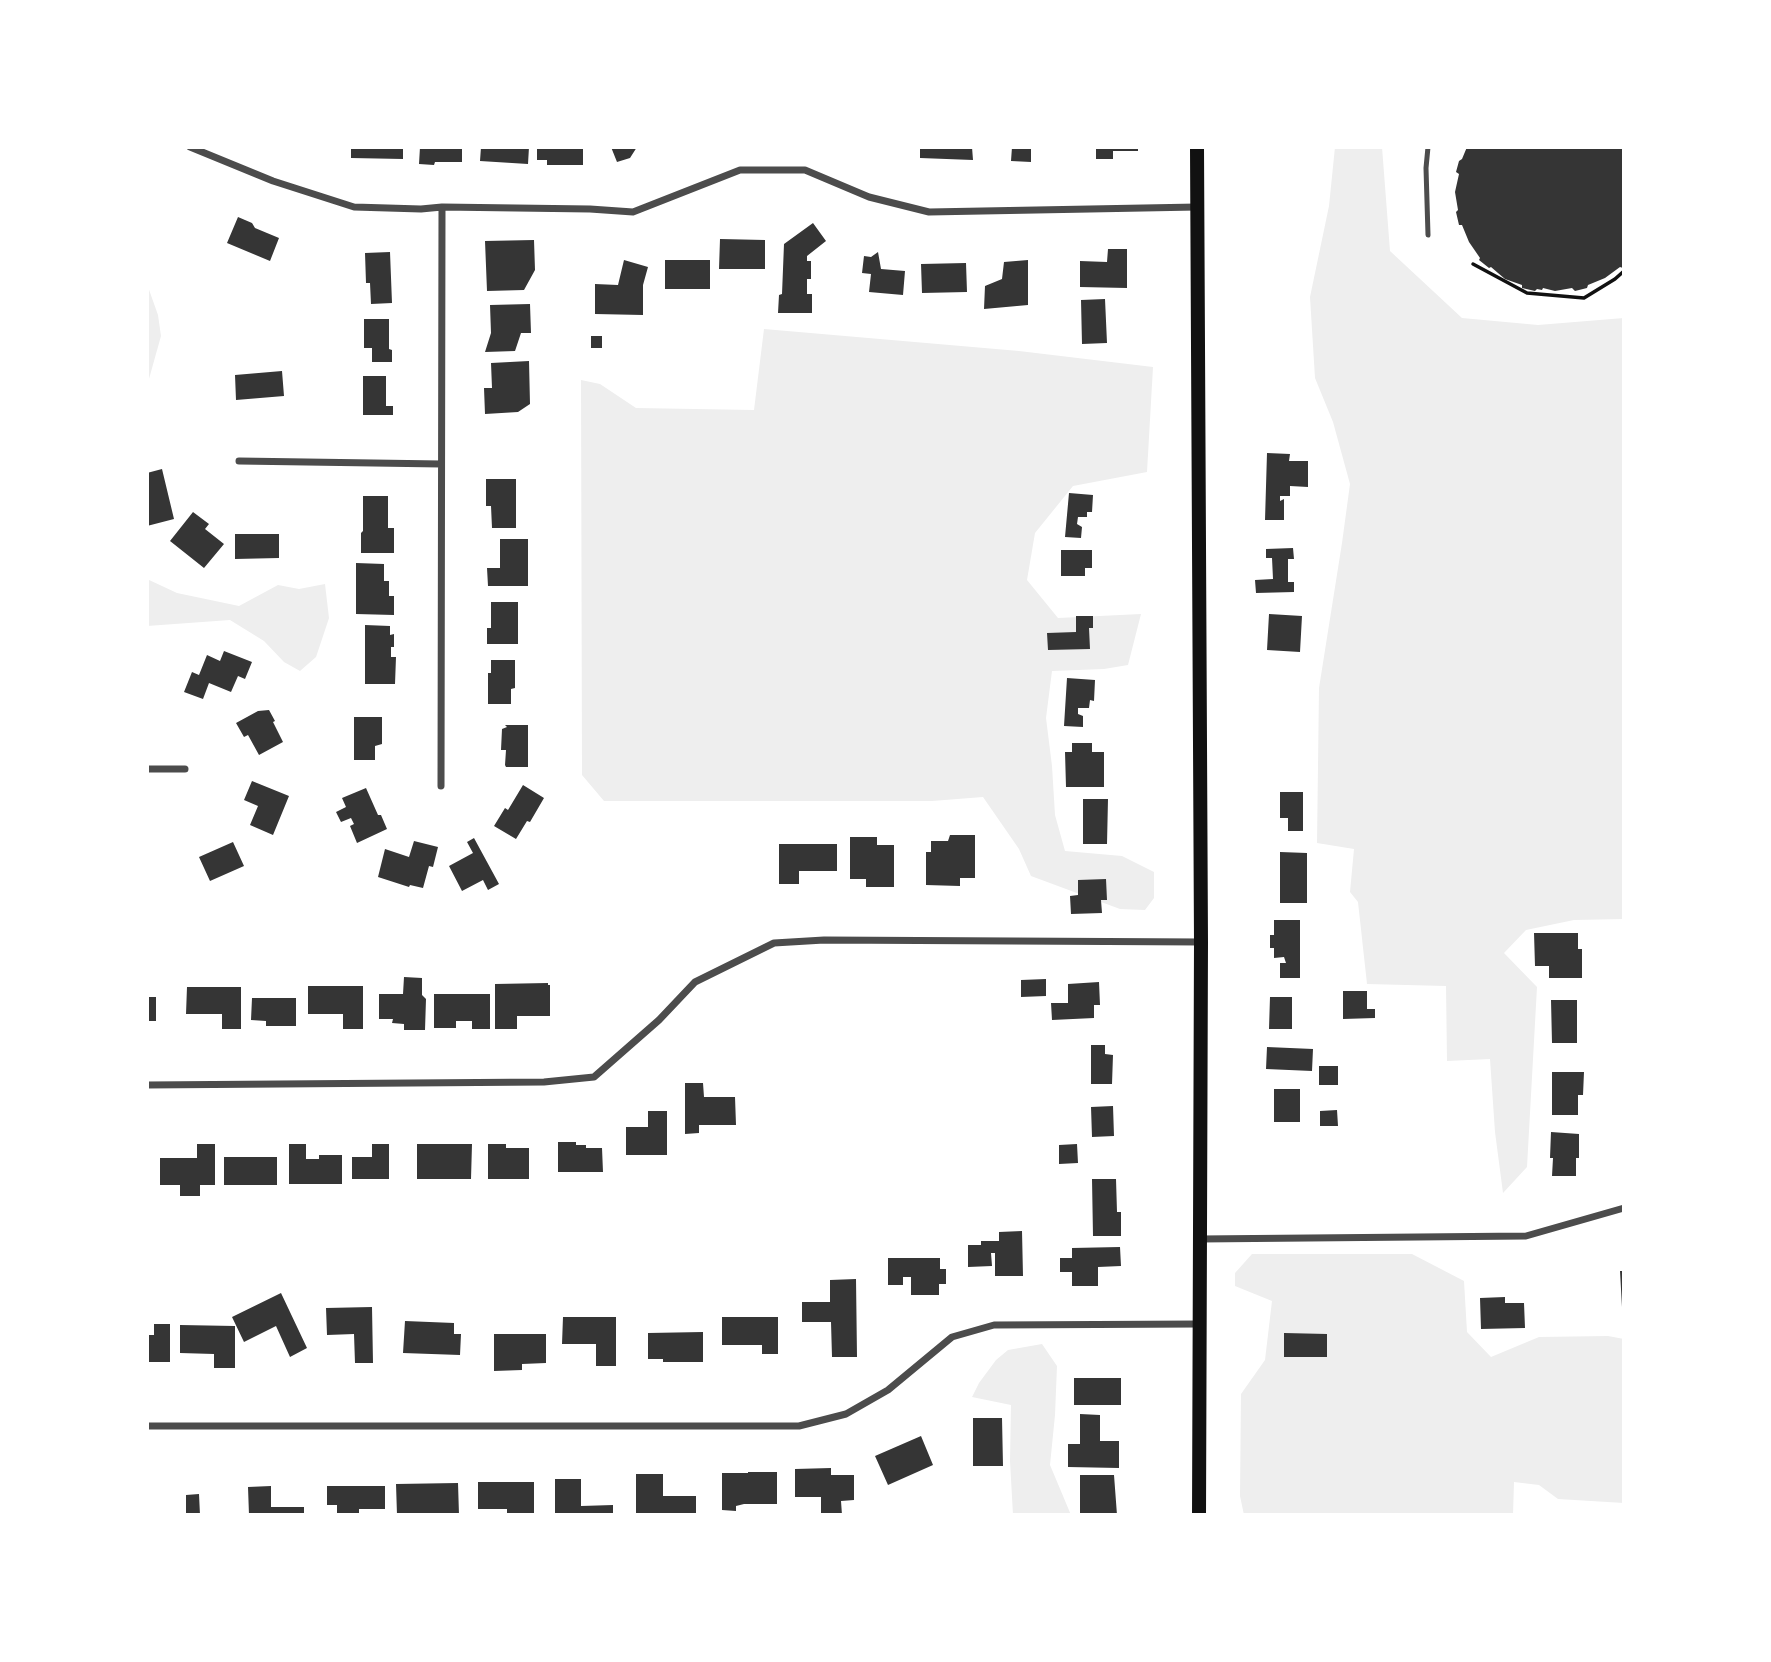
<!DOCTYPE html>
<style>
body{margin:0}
#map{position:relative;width:1771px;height:1662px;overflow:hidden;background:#fff;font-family:Overpass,sans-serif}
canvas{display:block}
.frame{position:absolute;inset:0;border:149px solid #fff;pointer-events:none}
</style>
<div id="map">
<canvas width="1771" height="1662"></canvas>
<div class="frame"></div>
</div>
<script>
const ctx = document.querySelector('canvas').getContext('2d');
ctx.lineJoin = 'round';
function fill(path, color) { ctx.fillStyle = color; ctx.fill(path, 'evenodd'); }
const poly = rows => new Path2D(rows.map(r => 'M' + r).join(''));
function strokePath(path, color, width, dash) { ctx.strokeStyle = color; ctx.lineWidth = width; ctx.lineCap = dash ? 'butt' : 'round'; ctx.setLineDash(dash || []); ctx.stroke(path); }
const green = poly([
 [1335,147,1382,147,1390,251,1462,318,1538,325,1624,318,1624,919,1574,920,1526,930,1504,953,1537,987,1527,1167,1503,1193,1495,1132,1490,1059,1447,1061,1446,986,1367,984,1358,902,1350,892,1354,849,1317,843,1319,688,1342,543,1350,484,1333,422,1315,378,1310,297,1329,206],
 [147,284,158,315,161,336,147,386],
 [764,329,1019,351,1153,367,1147,472,1073,486,1035,533,1027,580,1058,618,1141,614,1128,665,1104,669,1052,671,1046,718,1052,766,1055,815,1065,851,1122,856,1154,872,1154,898,1145,910,1120,909,1031,876,1019,849,983,797,932,801,604,801,582,775,581,380,600,384,636,408,754,410],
 [147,579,177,593,239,606,278,585,299,589,325,584,329,618,316,657,300,671,284,662,264,641,230,620,147,626],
 [1252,1254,1412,1254,1464,1281,1467,1332,1491,1357,1539,1337,1608,1336,1624,1339,1624,1503,1558,1499,1539,1485,1514,1482,1513,1515,1244,1515,1240,1496,1241,1394,1265,1360,1272,1301,1235,1286,1235,1273],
 [1042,1344,1057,1366,1055,1415,1050,1465,1071,1515,1013,1515,1010,1461,1011,1405,972,1397,979,1383,996,1360,1008,1350]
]);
const building = poly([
 [351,147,403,147,403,159,351,158],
 [420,147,462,147,462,162,435,162,434,165,419,164],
 [481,147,529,147,528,164,480,161],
 [537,147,583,147,583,165,547,165,547,160,537,160],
 [611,147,637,147,630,158,617,162],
 [920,147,972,147,973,160,920,158],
 [1012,147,1031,147,1031,162,1011,161],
 [1096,147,1138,147,1138,151,1113,151,1113,159,1096,159],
 [1467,147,1481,147,1485,149,1487,147,1624,147,1624,267,1623,268,1620,267,1605,278,1588,285,1587,288,1575,291,1572,288,1555,291,1543,288,1542,290,1537,289,1535,291,1522,288,1522,285,1505,279,1491,267,1489,268,1479,260,1480,258,1469,242,1462,225,1459,225,1456,212,1458,210,1455,192,1459,174,1456,172,1459,161,1462,159],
 [238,217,252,223,255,228,279,238,270,261,227,243],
 [813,223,826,241,807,256,807,261,811,261,811,279,807,279,807,294,812,294,812,313,778,313,779,295,782,294,784,244],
 [720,239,765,240,765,269,719,269],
 [534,240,535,270,524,290,487,291,485,241],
 [1108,249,1127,249,1127,288,1080,287,1080,261,1107,262],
 [390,252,392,303,371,304,370,283,366,283,365,253],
 [878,252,881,269,905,271,903,295,869,292,871,274,862,273,864,256,871,257],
 [624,260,648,267,643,285,643,315,595,314,595,284,618,285],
 [665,260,710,260,710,289,665,289],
 [1028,260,1028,305,984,309,985,286,1002,279,1004,262],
 [966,263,967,292,922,293,921,264],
 [1105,299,1107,343,1082,344,1081,300],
 [530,304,531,333,521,333,515,351,485,352,491,333,490,305],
 [364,319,389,319,389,349,392,350,392,362,372,362,372,348,364,348],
 [591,336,602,336,602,348,591,348],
 [529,361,530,404,518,412,485,414,484,388,492,388,491,363],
 [282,371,284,396,236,400,235,375],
 [363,376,386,376,386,406,393,406,393,415,363,415],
 [1267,453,1290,454,1289,461,1308,461,1308,487,1290,486,1290,496,1280,496,1280,501,1284,499,1284,520,1265,520],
 [162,469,174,519,147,526,147,473],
 [486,479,516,479,516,528,492,528,491,506,486,506],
 [1069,493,1093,495,1092,512,1087,512,1087,517,1078,517,1077,524,1082,527,1081,538,1065,537],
 [363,496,388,496,388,528,394,528,394,553,361,553,361,533,363,531],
 [193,512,209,524,205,529,224,544,204,568,170,541],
 [235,534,279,534,279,558,235,559],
 [500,539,528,539,528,586,488,586,487,568,500,568],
 [1293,548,1294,559,1288,559,1288,582,1294,582,1294,592,1256,593,1255,580,1273,579,1272,558,1266,558,1266,549],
 [1061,550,1092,550,1092,568,1085,568,1085,576,1061,576],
 [356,563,384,564,384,581,389,581,389,596,394,596,394,615,356,614],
 [491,602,518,602,518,644,487,644,487,628,491,628],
 [1269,614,1302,616,1300,652,1267,650],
 [1076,616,1093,616,1093,628,1089,628,1090,649,1048,650,1047,633,1076,632],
 [365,625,390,626,390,635,394,634,394,647,391,647,391,657,396,657,395,684,365,684],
 [224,651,252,662,245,679,238,676,231,692,209,683,203,699,184,692,192,672,199,675,207,655,220,661],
 [491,660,515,660,515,688,511,689,511,704,488,704,488,673,491,673],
 [1067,678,1095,680,1094,701,1090,700,1089,708,1078,708,1078,714,1083,716,1083,727,1064,726],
 [269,710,275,721,273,722,283,742,259,755,248,735,244,737,236,723,258,711],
 [354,717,382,717,382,744,375,746,375,760,354,760],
 [505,725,528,725,528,767,506,767,505,765,506,750,501,750,502,729,507,727],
 [1072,743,1092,743,1092,752,1104,752,1104,787,1066,787,1065,752,1072,752],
 [252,781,289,796,273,835,250,825,258,806,244,800],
 [523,785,544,798,530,822,527,821,516,839,494,826,505,808,508,810],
 [366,788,378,815,381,815,387,829,357,843,350,826,354,824,351,818,341,822,336,812,346,807,342,798],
 [1280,792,1303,792,1303,831,1288,831,1288,818,1280,818],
 [1083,799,1108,799,1107,844,1083,844],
 [950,835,975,835,975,878,960,878,960,886,926,885,926,852,931,852,931,841,948,841],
 [850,837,877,837,877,845,894,845,894,887,866,887,866,879,850,879],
 [474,838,499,884,488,890,483,880,462,891,449,866,473,853,467,842],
 [414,841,438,847,433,867,429,866,423,888,410,885,409,887,378,877,385,849,409,857],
 [233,842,244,866,210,881,199,857],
 [779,844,837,844,837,871,799,871,799,884,779,884],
 [1280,852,1307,853,1307,903,1280,903],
 [1106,879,1107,900,1101,900,1102,913,1071,914,1070,896,1078,895,1078,880],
 [1274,920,1300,920,1300,978,1280,978,1280,963,1286,963,1284,957,1274,958,1274,948,1270,948,1270,935,1274,935],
 [1534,933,1578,933,1578,949,1582,949,1582,978,1549,978,1549,966,1535,966],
 [404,977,422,978,422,995,426,999,425,1030,404,1030,404,1024,392,1023,393,1019,379,1019,379,994,403,994],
 [1046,979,1046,996,1021,997,1021,980],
 [1099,982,1100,1005,1094,1005,1094,1018,1052,1020,1051,1003,1068,1003,1068,984],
 [548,983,548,985,550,985,550,1016,517,1016,517,1029,495,1029,495,984],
 [308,986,363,986,363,1029,343,1029,343,1014,308,1014],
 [187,987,241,987,241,1029,222,1029,222,1014,186,1014],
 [1343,991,1367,991,1367,1009,1375,1009,1375,1018,1343,1019],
 [434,994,490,994,490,1029,472,1029,472,1021,456,1021,456,1028,434,1028],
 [147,997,156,997,156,1021,147,1021],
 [1270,997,1292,997,1292,1029,1269,1029],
 [252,998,296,998,296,1026,266,1026,266,1021,251,1020],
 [1551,1000,1577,1000,1577,1043,1552,1043],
 [1091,1045,1105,1045,1105,1054,1113,1055,1112,1084,1091,1084],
 [1267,1047,1313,1049,1312,1071,1266,1069],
 [1319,1066,1338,1066,1338,1085,1319,1085],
 [1552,1072,1584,1072,1583,1095,1578,1095,1578,1115,1552,1115],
 [685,1083,703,1083,704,1097,735,1097,736,1125,699,1125,699,1133,685,1134],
 [1274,1089,1300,1089,1300,1122,1274,1122],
 [1113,1106,1114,1136,1092,1137,1091,1107],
 [1337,1110,1338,1126,1320,1126,1320,1111],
 [648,1111,667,1111,667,1155,626,1155,626,1127,648,1127],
 [1551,1132,1579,1134,1579,1158,1576,1158,1576,1176,1552,1176,1553,1158,1550,1158],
 [558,1142,576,1142,576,1145,586,1145,586,1148,602,1148,603,1172,558,1172],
 [197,1144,215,1144,215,1185,200,1185,200,1196,180,1196,180,1185,160,1185,160,1158,197,1158],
 [289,1144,306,1144,306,1159,319,1159,319,1155,342,1155,342,1184,289,1184],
 [372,1144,389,1144,389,1179,352,1179,352,1157,372,1157],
 [417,1144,472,1144,471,1179,417,1179],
 [488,1144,506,1144,506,1148,529,1148,529,1179,488,1179],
 [1077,1144,1078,1163,1059,1164,1059,1145],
 [224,1157,277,1157,277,1185,224,1185],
 [1092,1179,1116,1179,1117,1212,1121,1212,1121,1236,1093,1236],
 [1022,1231,1023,1276,995,1276,995,1253,991,1253,992,1266,968,1267,968,1245,981,1245,981,1241,999,1241,999,1232],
 [1120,1247,1121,1266,1098,1267,1098,1286,1072,1286,1072,1272,1060,1272,1060,1258,1072,1258,1072,1248],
 [888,1258,940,1258,940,1269,946,1269,946,1284,939,1284,939,1295,911,1295,911,1277,903,1277,903,1285,888,1285],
 [1620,1271,1624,1271,1624,1307,1622,1307],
 [856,1279,857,1357,832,1357,831,1322,802,1322,802,1302,830,1302,830,1280],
 [281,1293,307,1348,290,1357,276,1326,244,1342,232,1317],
 [1505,1297,1505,1303,1524,1303,1525,1328,1481,1329,1480,1298],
 [372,1307,373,1363,355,1363,354,1334,327,1335,326,1308],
 [563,1317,616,1317,616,1366,596,1366,596,1344,562,1344],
 [722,1317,778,1317,778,1354,762,1354,762,1345,722,1345],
 [405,1321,454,1323,454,1334,461,1334,460,1355,403,1353],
 [154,1324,170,1324,170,1362,147,1362,147,1335,154,1335],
 [180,1325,235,1326,235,1368,214,1368,214,1354,180,1353],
 [703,1332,703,1362,663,1362,663,1359,648,1359,648,1333],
 [1284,1333,1327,1334,1327,1357,1284,1357],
 [494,1334,546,1334,546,1363,522,1364,522,1370,494,1371],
 [1074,1378,1121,1378,1121,1405,1074,1405],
 [1080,1414,1100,1415,1100,1441,1119,1441,1119,1468,1068,1467,1068,1444,1080,1444],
 [973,1418,1002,1418,1003,1466,973,1466],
 [921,1436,933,1465,888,1485,875,1456],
 [831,1468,831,1475,854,1475,854,1500,841,1501,842,1515,821,1515,821,1497,795,1497,795,1469],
 [748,1472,777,1472,777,1504,744,1504,736,1506,736,1511,722,1510,722,1473,748,1473],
 [636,1474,663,1474,663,1496,696,1496,696,1515,636,1515],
 [1080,1475,1114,1475,1117,1515,1080,1515],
 [555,1479,581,1479,581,1506,613,1505,613,1515,555,1515],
 [478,1482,534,1482,534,1515,507,1515,507,1509,478,1509],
 [458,1483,459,1515,397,1515,396,1484],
 [271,1486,271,1507,304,1507,304,1515,249,1515,248,1487],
 [327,1486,385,1486,385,1509,359,1509,359,1515,337,1515,337,1505,327,1505],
 [199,1494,200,1515,186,1515,186,1495]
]);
const path = poly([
 [1473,264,1527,293,1584,298,1615,279,1624,271]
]);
const service = poly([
 [1428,147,1426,168,1428,235]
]);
const minor = poly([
 [190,147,273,181,354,207,421,209,442,207,590,209,633,212,740,170,805,170,869,197,929,212,1197,207],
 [239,461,441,464],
 [147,769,185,769],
 [441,786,442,207],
 [147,1085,544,1082,594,1077,659,1020,695,982,774,943,824,940,1201,942],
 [1200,1239,1526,1236,1624,1208],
 [147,1426,799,1426,846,1414,888,1390,952,1337,994,1325,1199,1324]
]);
const secondary = poly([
 [1197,147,1201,942,1199,1515]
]);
fill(green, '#eee');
fill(building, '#353535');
strokePath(path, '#111', 3.5);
strokePath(service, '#4c4c4c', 5);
strokePath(minor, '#4c4c4c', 7);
strokePath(secondary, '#111', 14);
</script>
